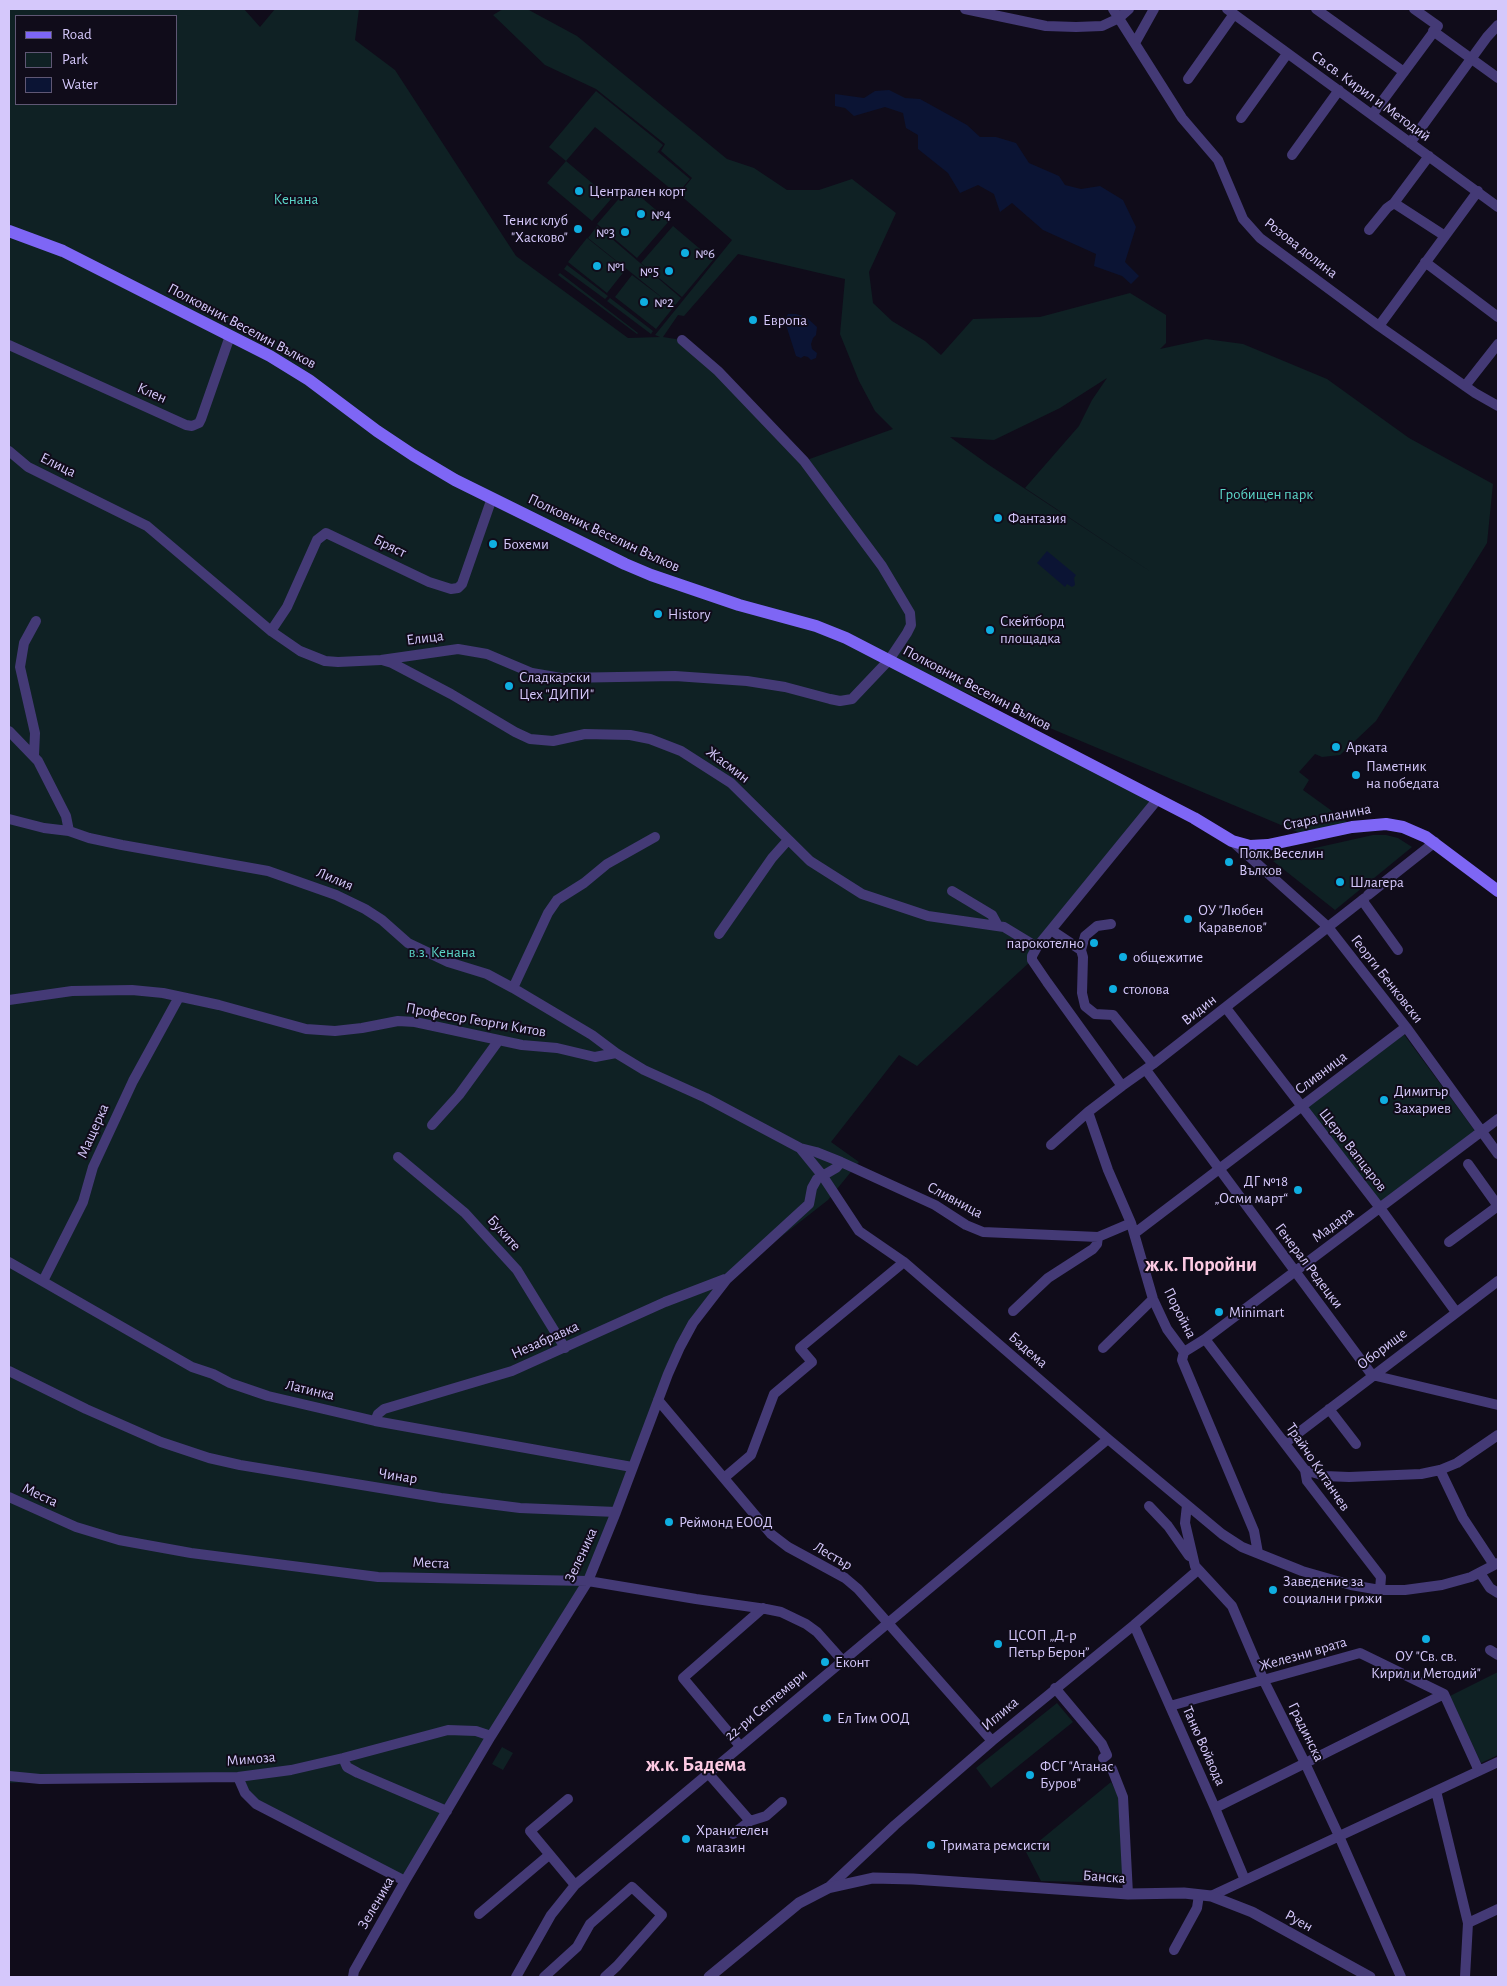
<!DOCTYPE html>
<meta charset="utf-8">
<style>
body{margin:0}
#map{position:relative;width:1507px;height:1986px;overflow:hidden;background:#100c1a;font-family:"Alegreya Sans",sans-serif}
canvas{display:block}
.frame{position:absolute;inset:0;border:10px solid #d5c8fb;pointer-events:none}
.legend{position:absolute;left:15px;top:15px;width:162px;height:90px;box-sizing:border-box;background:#100c1a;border:1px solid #5f5774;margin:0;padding:6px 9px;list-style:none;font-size:15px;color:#d5c8fb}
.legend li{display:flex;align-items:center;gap:10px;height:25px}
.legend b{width:25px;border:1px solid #5f5774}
</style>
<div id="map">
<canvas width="1507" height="1986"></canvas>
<div class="frame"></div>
<ul class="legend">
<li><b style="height:6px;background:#7e66f5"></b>Road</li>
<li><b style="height:14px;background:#0f2124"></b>Park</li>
<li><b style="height:14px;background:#0b1434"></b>Water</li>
</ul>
</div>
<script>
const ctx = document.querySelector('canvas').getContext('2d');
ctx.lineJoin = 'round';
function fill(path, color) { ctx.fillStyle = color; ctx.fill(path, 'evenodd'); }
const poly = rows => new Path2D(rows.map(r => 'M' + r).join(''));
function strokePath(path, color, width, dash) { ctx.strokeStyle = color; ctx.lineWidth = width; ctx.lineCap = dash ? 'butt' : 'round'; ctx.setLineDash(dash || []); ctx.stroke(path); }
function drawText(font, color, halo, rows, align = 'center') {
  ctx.font = font + ' "Alegreya Sans",sans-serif'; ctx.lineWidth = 4; ctx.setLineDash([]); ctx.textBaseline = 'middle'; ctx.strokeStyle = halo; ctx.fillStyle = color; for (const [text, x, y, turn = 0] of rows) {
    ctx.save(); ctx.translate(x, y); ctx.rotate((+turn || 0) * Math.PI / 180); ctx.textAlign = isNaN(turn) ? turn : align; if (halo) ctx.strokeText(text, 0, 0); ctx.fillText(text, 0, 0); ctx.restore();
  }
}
const green = poly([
 [9,9,244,9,260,27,275,9,359,9,355,40,395,70,516,256,628,338,660,337,655,335,732,240,679,194,692,178,661,151,665,144,596,89,545,65,493,15,503,9,527,9,577,36,727,159,754,168,787,190,819,190,852,179,896,213,869,272,873,303,892,321,925,341,941,355,973,319,1040,317,1130,293,1166,315,1166,343,1160,349,1206,339,1243,344,1327,379,1409,438,1493,484,1487,543,1376,721,1340,755,1322,757,1315,754,1299,772,1309,780,1303,790,1350,824,1300,833,895,663,1157,800,1032,960,917,1066,899,1055,831,1142,859,1162,828,1200,727,1279,693,1323,588,1581,405,1881,251,1805,232,1773,9,1783],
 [16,16,176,16,176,104,16,104],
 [738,254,845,279,840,334,859,381,875,411,893,429,804,461,682,340,663,337,678,315,684,316],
 [1107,378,1092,400,1079,426,1025,488,1154,574,989,465,950,437,994,440,1060,408],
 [596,91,663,145,656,154,658,152,690,179,677,194,595,127,566,161,611,199,592,221,547,183,566,161,549,147],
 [629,187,669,221,637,258,597,224],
 [597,226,681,298,656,329,615,297,632,275,669,303,588,238],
 [673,226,713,260,682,297,641,263],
 [587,238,626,269,607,293,568,262],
 [567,265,608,296,605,299,564,269],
 [560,273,638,333,637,334,558,275],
 [610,298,653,331,651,334,607,301],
 [1373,835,1386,835,1398,838,1412,847,1335,910,1273,861,1315,848],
 [1403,1033,1475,1131,1378,1203,1305,1108],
 [1498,1672,1498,1755,1481,1763,1450,1696],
 [1057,1703,1073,1722,991,1788,976,1768],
 [502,1747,513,1753,503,1770,492,1764],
 [1111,1782,1118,1795,1124,1883,1041,1881,1026,1852]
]);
const water = poly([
 [889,90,905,98,920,99,967,125,980,137,996,137,1016,143,1029,163,1059,176,1065,185,1081,189,1100,186,1123,200,1136,227,1125,262,1139,276,1131,284,1122,276,1094,266,1096,254,1043,230,1012,203,1000,212,994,194,978,185,960,193,948,173,918,149,918,135,906,128,903,113,885,107,854,116,845,108,835,106,835,94,864,98,875,91],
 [788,314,796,314,806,317,817,327,816,335,813,338,811,344,812,349,817,353,816,358,811,360,808,357,804,356,801,358,796,356,786,325,785,319],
 [1047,551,1076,575,1074,578,1075,585,1072,587,1067,584,1065,587,1037,563]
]);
const minor = poly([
 [965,9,1046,26,1076,27,1102,26,1119,18,1129,9],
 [1113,9,1182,118,1218,160,1243,219,1260,238,1379,326,1475,393,1498,406],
 [1227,9,1498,207],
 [1316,9,1404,72],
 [1433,31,1498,78],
 [1135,43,1154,9],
 [1188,79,1234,14],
 [1372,115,1438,26,1414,9],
 [1241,118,1287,54],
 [1410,143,1487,37,1498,25],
 [1292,155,1339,90],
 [1394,203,1429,156],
 [1369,230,1387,208,1394,203,1445,236],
 [1425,262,1498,317],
 [1379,326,1478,191],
 [9,345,186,425,192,426,199,423,201,419,230,336],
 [1465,386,1498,344],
 [9,451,28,467,147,526,271,631,300,651,325,661,338,662,381,660,458,649,487,654,532,673,561,678,675,676,747,681,785,687,830,699,840,701,852,699,889,660,907,633,911,625,910,613,882,566,804,461,718,371,682,340],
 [271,631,287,607,317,540,326,533,429,582,451,589,458,588,462,584,492,498],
 [382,660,392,663,451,694,515,732,530,739,553,741,585,734,630,735,650,739,681,751,731,783,810,861,862,894,928,916,1004,927,1037,947],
 [9,731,38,761,66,816,69,831],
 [34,755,35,733,20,667,24,643,36,621],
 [9,819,44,828,69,831,89,838,122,845,268,871,336,895,365,909,382,920,408,943,448,962,487,974,513,988,592,1035,616,1053],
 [1233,842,1328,927,1406,1027,1498,1154],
 [952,891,992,915,998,926],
 [1368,895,1435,842],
 [1362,900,1398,950],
 [1051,930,1081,950,1083,957,1082,993,1085,1006,1095,1014,1113,1015,1153,1064],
 [719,934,772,858,788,840],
 [1081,950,1085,936,1097,926,1111,924],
 [513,988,548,913,557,900,584,883,607,864,655,837],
 [9,1000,72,991,132,990,163,993,219,1005,306,1029,335,1031,362,1028,398,1021,415,1022,522,1045,557,1048,595,1057,616,1053,644,1070,706,1098,800,1148,816,1152,841,1162,935,1205,966,1225,983,1232,1098,1237,1131,1223],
 [1226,1008,1380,1208,1456,1312],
 [1146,1070,1372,1375,1498,1405],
 [1122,1086,1047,982,1032,960,1032,956,1037,947,1157,800],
 [1088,1112,1108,1170,1131,1223,1153,1299,1167,1329,1184,1352,1182,1360,1254,1531,1258,1553],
 [432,1125,459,1095,499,1040],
 [1051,1145,1088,1112,1122,1086,1153,1064,1365,898],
 [800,1148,822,1175,859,1231,904,1262,1108,1439,1222,1534,1242,1547,1302,1571,1351,1585,1380,1590,1405,1590,1442,1585,1471,1577,1498,1563],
 [398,1157,465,1213,517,1270,565,1348],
 [1468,1164,1498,1206],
 [1135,1233,1406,1027],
 [1449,1242,1498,1206],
 [9,1262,192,1367,213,1374,230,1383,268,1396,375,1421,632,1467],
 [43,1281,83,1202,93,1167,133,1081,179,997],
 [1013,1311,1048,1278,1093,1249,1097,1244,1098,1237],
 [1205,1339,1305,1470,1307,1481,1381,1577,1380,1590],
 [1103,1348,1153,1299],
 [1184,1352,1205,1339,1498,1119],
 [9,1371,86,1409,161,1442,209,1458,240,1465,441,1498,520,1508,616,1512],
 [658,1400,771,1534,788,1547,845,1578,858,1589,992,1741],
 [1329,1409,1356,1444],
 [375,1421,378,1414,384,1409,512,1371,665,1302,725,1279],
 [1285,1443,1498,1281],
 [1305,1470,1325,1476,1349,1477,1421,1474,1440,1470,1457,1463,1498,1435],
 [1440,1470,1463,1518,1494,1565],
 [724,1478,751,1455,774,1394,812,1362,800,1348,904,1262],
 [9,1497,76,1527,119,1540,191,1553,378,1577,588,1581,696,1599,766,1609,781,1612,806,1624,817,1632,842,1660],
 [1187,1505,1185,1523,1195,1566,1232,1606,1264,1681,1305,1763,1339,1836,1401,1977],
 [1149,1506,1168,1526,1189,1556],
 [1482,1576,1490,1588,1498,1593],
 [1134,1625,1215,1808,1245,1880],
 [1490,1650,1498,1655],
 [1055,1688,1102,1744,1107,1755,1103,1758],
 [1170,1706,1360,1653,1444,1694,1479,1771],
 [740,1746,683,1678,763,1608],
 [343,1758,347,1767,358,1773,447,1811],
 [1112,1769,1123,1797,1128,1894],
 [708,1773,750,1821,766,1816,782,1802],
 [9,1776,40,1779,238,1777,291,1770,343,1758,448,1730,476,1731,491,1736],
 [238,1777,245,1793,256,1804,405,1881],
 [1436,1791,1468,1923,1465,1977],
 [568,1799,530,1831,575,1885],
 [1215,1808,1444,1694],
 [733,1834,750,1821],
 [828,1888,895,1825,992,1741,1134,1625,1198,1570],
 [1211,1896,1498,1762],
 [479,1914,549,1855],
 [1468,1923,1498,1909],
 [1174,1950,1197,1908,1199,1895],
 [353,1977,354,1971,405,1881,491,1736,588,1581,616,1512,668,1374,680,1347,693,1323,727,1279,809,1204,812,1188,817,1179,836,1168,841,1162],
 [516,1977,551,1915,575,1885,1108,1439],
 [544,1977,577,1947,590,1924,632,1887,662,1915,617,1966,605,1977]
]);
const tertiary = poly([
 [709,1977,799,1903,828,1888,873,1878,913,1879,1128,1894,1184,1893,1211,1896,1252,1912,1370,1977]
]);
const secondary = poly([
 [9,231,63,251,270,356,309,380,377,431,413,455,455,480,625,564,651,575,739,605,816,626,846,638,1194,818,1232,841,1250,846,1268,845,1352,827,1386,824,1403,827,1426,837,1498,891]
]);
const markers = [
 [579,191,5,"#0faee1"],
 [641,214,5,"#0faee1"],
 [578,229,5,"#0faee1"],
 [625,232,5,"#0faee1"],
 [685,253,5,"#0faee1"],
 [597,266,5,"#0faee1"],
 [669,271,5,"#0faee1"],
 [644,302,5,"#0faee1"],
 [753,320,5,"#0faee1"],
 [998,518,5,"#0faee1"],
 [493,544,5,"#0faee1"],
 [658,614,5,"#0faee1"],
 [990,630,5,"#0faee1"],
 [509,686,5,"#0faee1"],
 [1336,747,5,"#0faee1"],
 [1356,775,5,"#0faee1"],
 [1229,862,5,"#0faee1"],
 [1340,882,5,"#0faee1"],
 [1188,919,5,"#0faee1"],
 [1094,943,5,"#0faee1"],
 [1123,957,5,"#0faee1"],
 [1113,989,5,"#0faee1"],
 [1384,1100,5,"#0faee1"],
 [1298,1190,5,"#0faee1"],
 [1219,1312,5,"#0faee1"],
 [669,1522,5,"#0faee1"],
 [1273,1590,5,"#0faee1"],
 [1426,1639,5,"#0faee1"],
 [998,1644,5,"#0faee1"],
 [825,1662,5,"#0faee1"],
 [827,1718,5,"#0faee1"],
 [1030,1775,5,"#0faee1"],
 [686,1839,5,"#0faee1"],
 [931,1845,5,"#0faee1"]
];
const streetNames = [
 ["Св.св. Кирил и Методий",1371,96,36],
 ["Розова долина",1301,248,38],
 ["Полковник Веселин Вълков",242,326,28],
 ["Клен",152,393,24],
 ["Елица",58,465,26],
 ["Полковник Веселин Вълков",604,533,25],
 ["Бряст",390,546,26],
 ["Елица",425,638,-7],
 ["Полковник Веселин Вълков",977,688,28],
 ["Жасмин",728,765,37],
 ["Стара планина",1327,817,-11],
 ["Лилия",335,879,23],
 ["Георги Бенковски",1387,979,52],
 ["Видин",1199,1010,-38],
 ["Професор Георги Китов",476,1020,10],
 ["Сливница",1321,1073,-37],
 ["Мащерка",93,1131,-66],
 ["Щерю Вапцаров",1353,1150,52],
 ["Сливница",955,1200,28],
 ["Мадара",1333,1225,-37],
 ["Буките",504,1233,48],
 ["Генерал Редецки",1309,1266,53],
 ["Поройна",1180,1313,63],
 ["Незабравка",545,1340,-24],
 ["Оборище",1382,1349,-37],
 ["Бадема",1028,1350,41],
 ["Латинка",310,1390,13],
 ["Трайчо Китанчев",1318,1467,56],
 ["Чинар",398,1476,9],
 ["Места",40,1495,25],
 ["Зеленика",581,1555,-65],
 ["Лестър",833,1556,30],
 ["Места",431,1563,2],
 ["Железни врата",1303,1654,-16],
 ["22-ри Септември",766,1705,-40],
 ["Иглика",1000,1714,-40],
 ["Градинска",1306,1732,64],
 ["Таню Войвода",1204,1746,66],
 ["Мимоза",251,1759,-5],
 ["Банска",1104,1877,4],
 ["Зеленика",376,1903,-60],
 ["Руен",1299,1921,29]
];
const poiNames = [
 ["Централен корт",589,191],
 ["№4",651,214],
 ["Тенис клуб",568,220,"right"],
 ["\"Хасково\"",568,237,"right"],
 ["№3",615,232,"right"],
 ["№6",695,253],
 ["№1",607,266],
 ["№5",659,271,"right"],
 ["№2",654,302],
 ["Европа",763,320],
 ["Фантазия",1008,518],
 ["Бохеми",503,544],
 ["History",668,614],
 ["Скейтборд",1000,621],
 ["площадка",1000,638],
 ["Сладкарски",519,677],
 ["Цех \"ДИПИ\"",519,694],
 ["Арката",1346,747],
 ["Паметник",1366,766],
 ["на победата",1366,783],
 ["Полк.Веселин",1239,853],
 ["Вълков",1239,870],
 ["Шлагера",1350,882],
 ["ОУ \"Любен",1198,910],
 ["Каравелов\"",1198,927],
 ["парокотелно",1084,943,"right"],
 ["общежитие",1133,957],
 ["столова",1123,989],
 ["Димитър",1394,1091],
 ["Захариев",1394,1108],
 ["ДГ №18",1288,1181,"right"],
 ["„Осми март“",1288,1198,"right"],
 ["Minimart",1229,1312],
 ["Реймонд ЕООД",679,1522],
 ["Заведение за",1283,1581],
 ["социални грижи",1283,1598],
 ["ЦСОП „Д-р",1008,1635],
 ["Петър Берон”",1008,1652],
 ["ОУ \"Св. св.",1426,1656,"center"],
 ["Кирил и Методий\"",1426,1673,"center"],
 ["Еконт",835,1662],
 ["Ел Тим ООД",837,1718],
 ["ФСГ \"Атанас",1040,1766],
 ["Буров\"",1040,1783],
 ["Хранителен",696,1830],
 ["магазин",696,1847],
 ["Тримата ремсисти",941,1845]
];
const parkNames = [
 ["Кенана",296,199],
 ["Гробищен парк",1266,494],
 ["в.з. Кенана",442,952]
];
const districtNames = [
 ["ж.к. Поройни",1201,1265],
 ["ж.к. Бадема",696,1765]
];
fill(green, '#0f2124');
fill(water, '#0b1434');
strokePath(minor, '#443a76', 10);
strokePath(tertiary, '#443a76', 11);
strokePath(secondary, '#7e66f5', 12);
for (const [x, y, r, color] of markers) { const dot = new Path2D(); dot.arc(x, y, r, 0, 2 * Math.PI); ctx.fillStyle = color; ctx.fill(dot); strokePath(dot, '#100c1a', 2); }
drawText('15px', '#d5c8fb', '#100c1a', streetNames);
drawText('15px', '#d5c8fb', '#100c1a', poiNames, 'left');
drawText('15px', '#5bd5c8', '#100c1a', parkNames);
drawText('bold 20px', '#fccae3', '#100c1a', districtNames);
</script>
